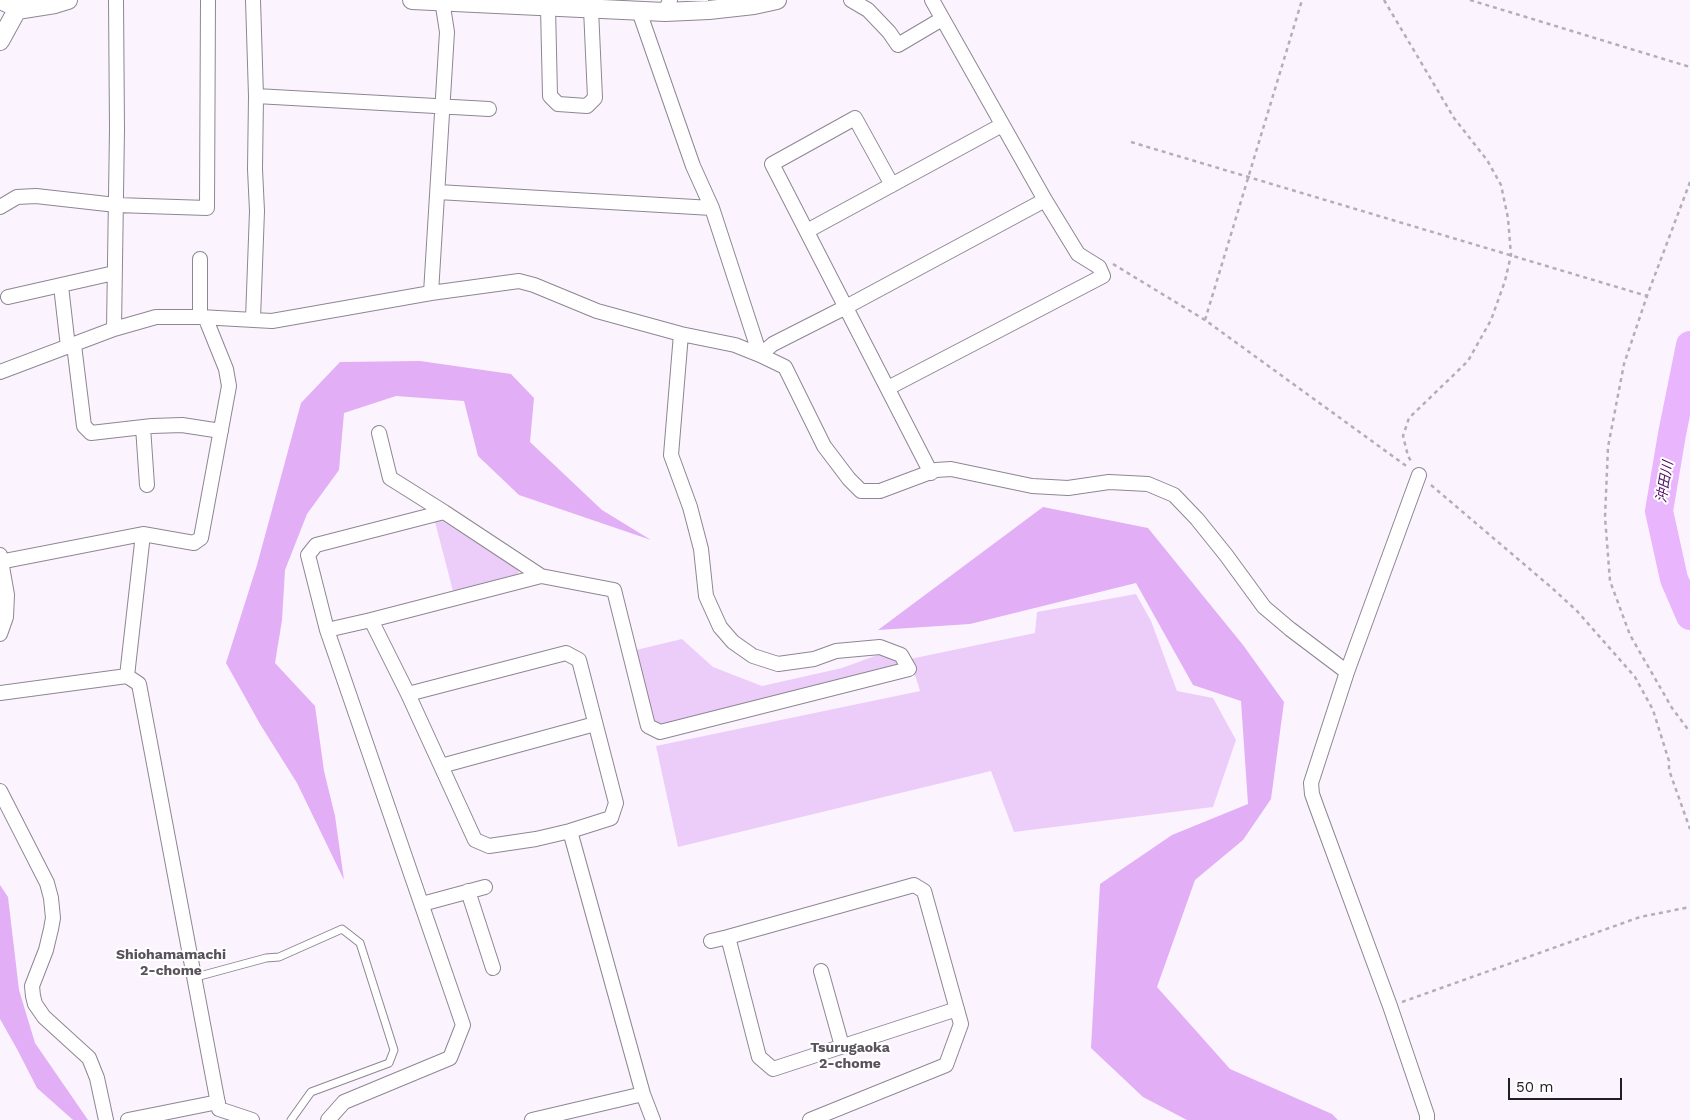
<!DOCTYPE html>
<meta charset="utf-8">
<style>
body{margin:0}
#map{position:relative;width:1690px;height:1120px;overflow:hidden;background:#fbf4fe;font-family:"Work Sans",sans-serif}
canvas{display:block}
.scale{position:absolute;left:1508px;top:1078px;width:114px;height:22px;box-sizing:border-box;border:2px solid #211e22;border-top:0;padding-left:6px;font-size:15px;line-height:18px;white-space:nowrap;color:#211e22;-webkit-text-stroke:4px #fff;paint-order:stroke}
</style>
<div id="map">
<canvas width="1690" height="1120"></canvas>
<div class="scale">50 m</div>
</div>
<script>
const ctx = document.querySelector('canvas').getContext('2d');
ctx.lineJoin = 'round';
function fill(path, color) { ctx.fillStyle = color; ctx.fill(path, 'evenodd'); }
const poly = rows => new Path2D(rows.map(r => 'M' + r).join(''));
function strokePath(path, color, width, dash) { ctx.strokeStyle = color; ctx.lineWidth = width; ctx.lineCap = dash ? 'butt' : 'round'; ctx.setLineDash(dash || []); ctx.stroke(path); }
function drawText(font, color, halo, rows, align = 'center') {
  ctx.font = font + ' "Work Sans","Noto Sans JP",sans-serif'; ctx.lineWidth = 4; ctx.setLineDash([]); ctx.textBaseline = 'middle'; ctx.strokeStyle = halo; ctx.fillStyle = color; for (const [text, x, y, turn = 0] of rows) {
    ctx.save(); ctx.translate(x, y); ctx.rotate((+turn || 0) * Math.PI / 180); ctx.textAlign = isNaN(turn) ? turn : align; if (halo) ctx.strokeText(text, 0, 0); ctx.fillText(text, 0, 0); ctx.restore();
  }
}
const green = poly([
 [441,520,519,570,518,574,453,591,435,522],
 [1136,594,1151,621,1177,691,1213,698,1236,740,1213,807,1014,832,991,771,678,847,656,746,920,691,910,659,1035,633,1037,612],
 [682,639,713,667,762,686,842,668,880,654,897,660,898,666,664,726,654,721,636,650]
]);
const forest = poly([
 [420,361,511,374,534,398,530,442,602,510,651,540,519,495,478,456,464,401,396,396,344,413,339,470,307,514,285,570,282,620,275,663,315,706,324,771,335,816,344,880,297,783,260,724,226,663,257,565,301,403,340,362],
 [1043,507,1148,528,1243,645,1284,702,1271,799,1243,840,1195,880,1157,987,1230,1069,1332,1114,1338,1120,1187,1120,1143,1097,1091,1048,1100,884,1172,835,1248,804,1241,701,1193,685,1136,583,970,624,878,630],
 [0,885,8,897,19,990,35,1043,88,1120,73,1120,37,1088,17,1049,0,1019]
]);
const river = poly([
 [1690,345,1672,434,1659,511,1674,579,1690,616]
]);
const path = poly([
 [1384,0,1454,118,1487,160,1501,185,1508,218,1511,255,1505,281,1491,320,1468,361,1409,418,1403,436,1408,456,1412,463],
 [1470,0,1690,67],
 [1131,142,1647,296],
 [1690,182,1647,296,1624,364,1608,447,1605,517,1610,581,1630,635,1672,708,1690,732],
 [1113,264,1205,320,1409,468],
 [1205,320,1302,0],
 [1431,485,1552,588,1577,611,1635,677,1653,710,1669,761,1669,770,1690,829],
 [1402,1002,1640,917,1690,907]
]);
const service = poly([
 [196,977,266,958,279,957,342,929,360,943,394,1050,389,1063,311,1092,291,1120]
]);
const minor = poly([
 [253,0,256,96,255,169,257,211,253,319],
 [851,0,868,10,889,32,898,45,942,19],
 [0,2,17,10],
 [548,7,550,96,558,104,587,106,595,98,591,9],
 [639,11,693,166,712,208,760,355,773,344,846,307,1045,200],
 [665,12,670,0],
 [256,96,489,109],
 [892,185,855,118,772,164,931,473],
 [438,192,712,208],
 [0,207,17,197,36,196,116,205,207,208,208,0],
 [807,231,1002,125],
 [200,259,200,317],
 [61,286,68,347],
 [431,293,447,32,442,0],
 [8,297,114,273],
 [114,329,117,129,116,0],
 [74,345,84,426,91,433,152,426,182,425,221,431],
 [0,372,114,329,156,317,200,317,272,321,431,293,519,281,534,285,597,311,681,334,735,345,760,355,785,367,824,446,849,479,861,491,880,491,936,470,951,469,1032,486,1068,488,1109,482,1148,484,1174,495,1197,519,1226,555,1264,607,1290,629,1347,672],
 [888,388,1103,276,1099,267,1078,254,1045,200,932,0],
 [143,427,147,485],
 [379,433,390,478,444,512],
 [1419,475,1347,672,1311,783,1312,794,1317,808,1390,1006,1427,1115,1427,1120],
 [0,555,7,595,6,617,0,634],
 [0,562,143,534,194,543,201,538,229,386,226,369,205,317],
 [371,620,408,694,475,840,489,846,536,839,570,831,611,818,616,803,579,660,566,653,408,694],
 [327,630,371,620,541,576],
 [127,676,143,534],
 [0,693,127,676,139,684,219,1109,252,1120],
 [441,766,595,724],
 [0,791,47,883,51,898,53,918,51,929,46,950,32,986,33,996,35,1004,44,1017,89,1058,97,1078,106,1120],
 [468,891,493,968],
 [422,904,485,887],
 [711,941,728,937],
 [821,971,842,1046],
 [643,1094,653,1120],
 [128,1120,218,1102],
 [328,1120,344,1102,450,1058,463,1025,327,630,308,555,316,545,444,512,541,576,614,590,648,726,660,732,909,669,901,655,880,647,836,651,814,659,778,664,753,656,733,642,720,627,706,596,701,549,690,507,671,455,681,334],
 [532,1120,643,1094,570,831],
 [810,1120,946,1065,961,1024,924,891,914,885,728,937,759,1057,773,1069,957,1009]
]);
const tertiary = poly([
 [412,0,665,12,709,10,754,5,777,0],
 [17,10,55,4,68,0],
 [0,41,17,10,20,0]
]);
const waterNames = [
 ["沖田川",1665,482,-80]
];
const neighbourhoodNames = [
 ["Shiohamamachi",171,955],
 ["2-chome",171,971],
 ["Tsurugaoka",850,1048],
 ["2-chome",850,1064]
];
fill(green, '#eccdf9');
fill(forest, '#e2aef6');
strokePath(river, '#e9b5fd', 28);
strokePath(service, '#8e8691', 9);
strokePath(minor, '#8e8691', 16);
strokePath(tertiary, '#8e8691', 20);
strokePath(path, '#b4aeb7', 2.5, [4, 4]);
strokePath(service, '#fff', 7);
strokePath(minor, '#fff', 14);
strokePath(tertiary, '#fff', 18);
drawText('italic 14px', '#4f0d63', '#fff', waterNames);
drawText('bold 14px', '#59525c', '#fff', neighbourhoodNames);
</script>
